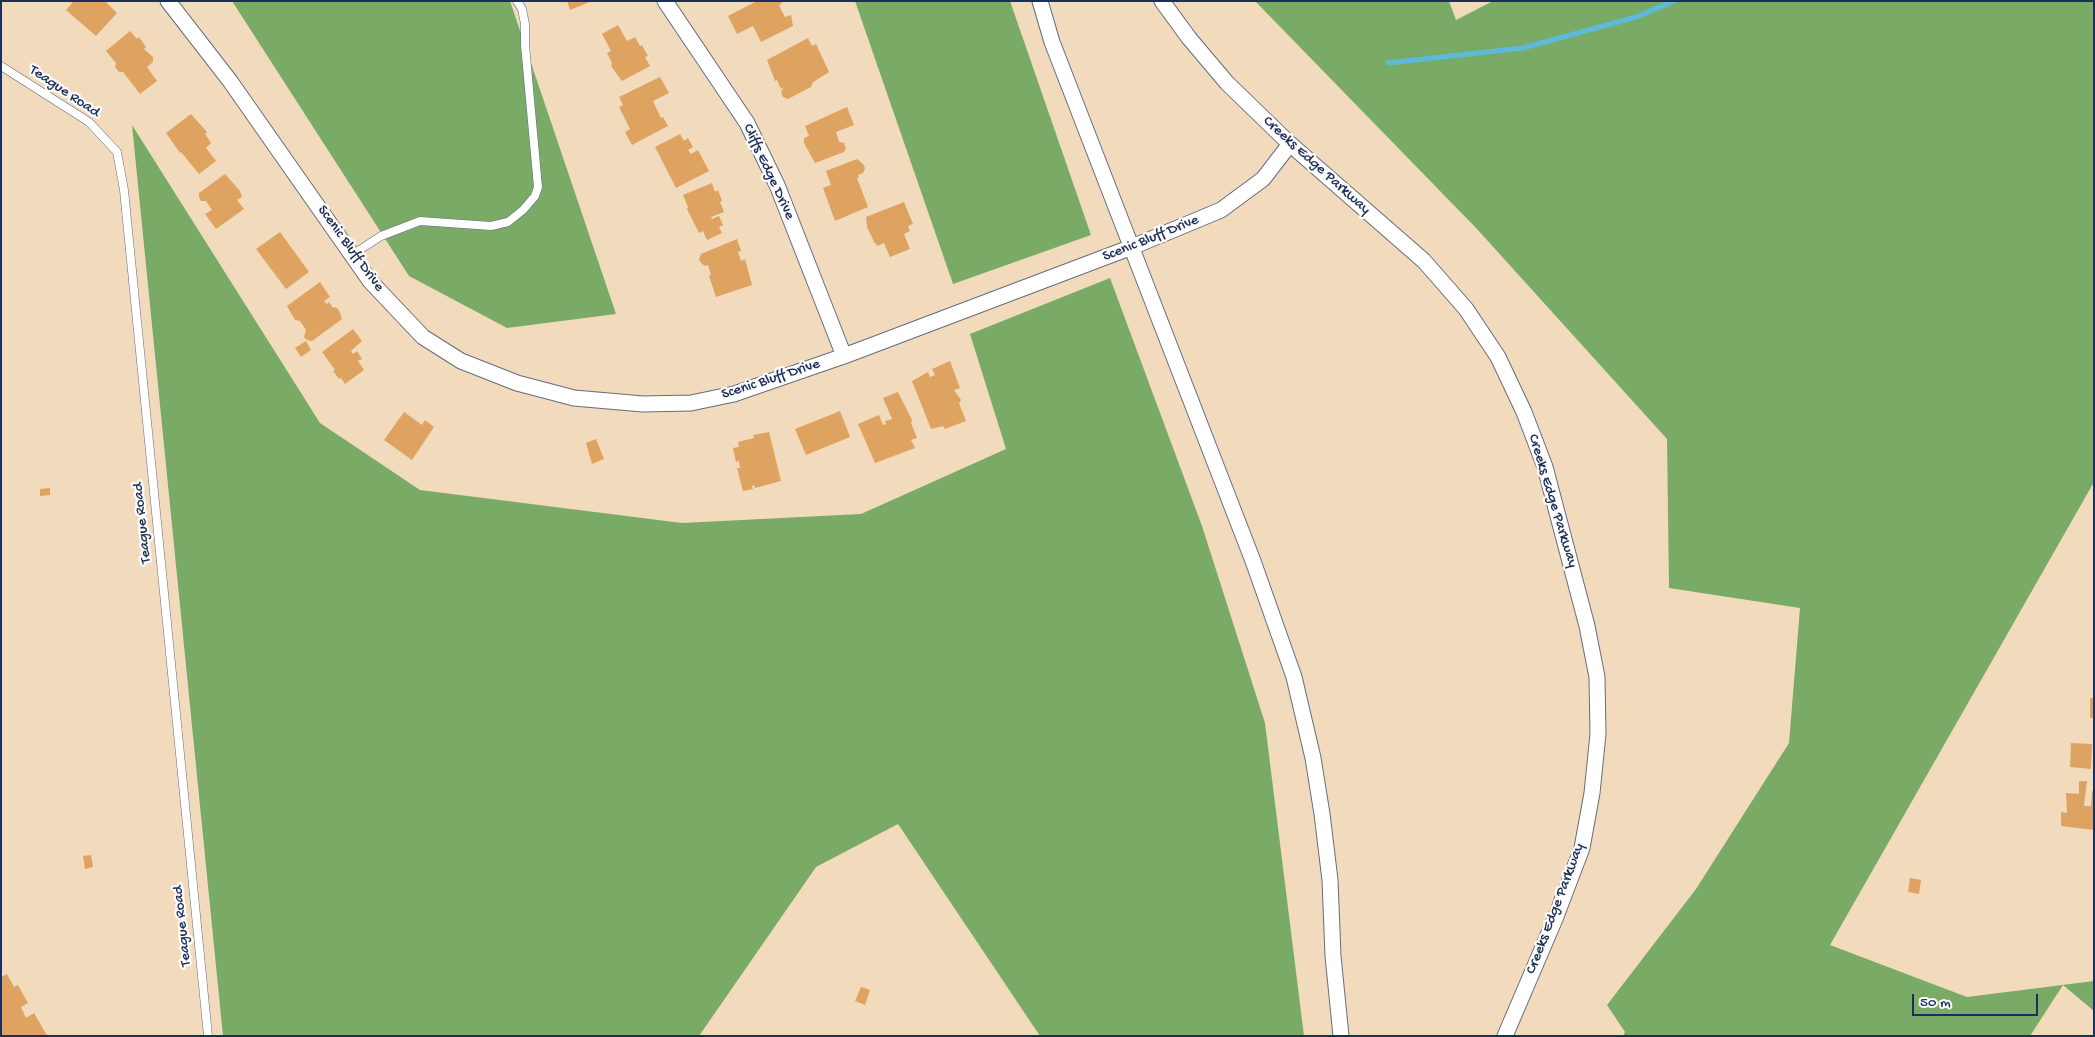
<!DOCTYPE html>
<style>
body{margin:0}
#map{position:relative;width:2095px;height:1037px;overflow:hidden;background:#f2dbbd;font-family:"Gochi Hand",sans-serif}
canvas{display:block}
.frame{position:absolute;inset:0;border:2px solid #1b2f5e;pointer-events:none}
.scale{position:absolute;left:1912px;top:994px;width:126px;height:22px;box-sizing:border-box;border:2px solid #1b2f5e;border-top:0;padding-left:6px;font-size:15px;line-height:18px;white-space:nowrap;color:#1b2f5e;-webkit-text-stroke:4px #fdfcf7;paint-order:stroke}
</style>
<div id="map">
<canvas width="2095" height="1037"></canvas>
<div class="frame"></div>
<div class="scale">50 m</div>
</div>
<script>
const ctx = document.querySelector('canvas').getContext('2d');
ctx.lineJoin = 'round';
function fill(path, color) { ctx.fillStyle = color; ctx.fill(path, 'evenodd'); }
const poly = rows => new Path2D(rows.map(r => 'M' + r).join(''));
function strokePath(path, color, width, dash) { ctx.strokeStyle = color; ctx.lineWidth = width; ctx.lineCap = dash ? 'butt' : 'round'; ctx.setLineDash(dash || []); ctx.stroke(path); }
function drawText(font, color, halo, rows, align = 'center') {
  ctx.font = font + ' "Gochi Hand",sans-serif'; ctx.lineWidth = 4.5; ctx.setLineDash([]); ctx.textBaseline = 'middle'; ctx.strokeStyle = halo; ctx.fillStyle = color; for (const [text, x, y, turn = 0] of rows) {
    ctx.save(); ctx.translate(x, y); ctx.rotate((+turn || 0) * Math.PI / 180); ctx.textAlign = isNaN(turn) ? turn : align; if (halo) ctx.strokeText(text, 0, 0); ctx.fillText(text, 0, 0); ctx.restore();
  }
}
const forest = poly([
 [232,1,510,1,616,314,507,328,409,276],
 [855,1,1010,1,1091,235,953,284],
 [1255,1,1449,1,1456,20,1493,1,2094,1,2094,482,1830,945,1967,997,2094,981,2094,1011,2063,985,2030,1036,1623,1036,1625,1032,1607,1005,1696,889,1789,743,1800,608,1669,588,1667,439,1477,229],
 [132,125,320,423,420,490,682,523,861,514,1006,449,970,334,1110,278,1202,526,1265,723,1304,1036,1040,1036,898,824,816,867,699,1036,223,1036]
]);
const stream = poly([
 [1388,63,1523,48,1636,17,1674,1]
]);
const building = poly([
 [74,1,105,1,117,13,96,36,66,10],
 [567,1,592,1,570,10],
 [757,1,783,1,779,6,785,17,791,15,793,26,761,42,753,26,737,34,728,16],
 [618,25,627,41,635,37,640,46,642,45,648,56,645,57,650,66,622,81,611,66,612,63,607,53,611,51,602,34],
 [130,31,137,39,139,37,146,47,144,49,153,57,153,62,147,67,157,81,140,94,123,72,119,72,115,67,116,63,106,51],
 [808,38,812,46,816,44,829,72,813,82,811,87,788,99,783,97,781,92,784,87,781,89,777,80,775,81,767,60],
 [660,77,669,93,653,101,661,118,663,117,668,126,632,145,625,132,630,129,619,107,623,105,619,97],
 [847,107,854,125,836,132,839,142,844,143,846,148,844,152,815,163,804,143,804,138,809,136,805,126],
 [191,114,207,132,205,134,211,143,206,148,216,161,199,174,181,152,180,153,166,133],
 [680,134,684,141,688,138,693,147,688,150,691,154,698,150,709,171,676,188,655,147],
 [857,159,863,164,865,168,863,173,858,175,859,178,857,178,868,207,835,221,823,188,831,185,826,171],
 [225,174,240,191,242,197,237,200,244,209,216,229,205,214,212,210,206,201,201,201,199,197,199,193],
 [712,183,715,192,718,190,722,201,720,202,724,212,711,217,712,219,719,216,723,225,719,227,722,233,707,240,703,231,699,233,687,209,688,207,683,195],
 [904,202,913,224,908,226,910,231,904,234,910,249,890,257,884,243,877,246,876,243,875,244,867,227,866,217],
 [280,232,309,272,286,289,256,249],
 [737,239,741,251,738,252,741,261,745,259,752,285,716,297,709,276,711,275,708,265,705,266,701,263,699,259,701,254],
 [320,282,330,297,324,301,327,304,329,302,333,308,335,307,339,310,342,319,312,341,307,340,304,337,306,330,300,321,295,320,287,306],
 [353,329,362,341,351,351,353,354,357,351,362,359,358,361,364,370,345,384,341,378,339,379,333,371,335,370,322,352],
 [306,341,311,350,301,357,295,348],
 [950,361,960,388,954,390,961,400,959,403,966,421,945,429,943,426,931,429,912,381,928,372,930,377,935,375,932,369],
 [898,392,912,420,911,423,917,438,911,440,915,448,875,463,858,424,879,415,883,425,886,424,885,421,892,419,883,398],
 [840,411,850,437,806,455,795,429],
 [404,412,422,425,425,420,434,427,412,460,384,440],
 [769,432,781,481,755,488,754,485,752,486,753,489,743,491,737,468,740,468,739,461,736,462,733,448,739,447,738,442,754,438,753,435],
 [596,439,604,459,592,464,586,443],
 [50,488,50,495,40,496,40,489],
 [2090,698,2094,698,2094,718,2090,718],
 [2071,743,2092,744,2091,769,2070,767],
 [2079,781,2087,781,2084,806,2091,806,2092,791,2094,791,2094,830,2061,826,2061,812,2067,813,2066,793,2079,794],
 [91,855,93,867,85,869,83,856],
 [1910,878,1921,880,1919,894,1908,892],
 [7,974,14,987,18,985,28,1003,21,1007,26,1018,34,1013,46,1034,50,1036,1,1036,1,977],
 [861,987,870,990,865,1005,855,1001]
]);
const service = poly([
 [1,66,89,122,117,152,124,190,208,1036],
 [352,255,381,236,420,221,491,226,508,222,523,210,535,196,538,187,525,45,525,24,522,9,517,1]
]);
const minor = poly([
 [168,1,230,81,370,281,423,337,461,361,517,383,574,398,643,404,691,403,734,394,844,356,1132,247,1221,210,1263,179,1290,144],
 [665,1,747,123,777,185,844,356],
 [1040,1,1052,42,1253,561,1294,677,1313,758,1322,814,1330,880,1333,956,1341,1036],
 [1162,1,1189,38,1227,83,1290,144,1424,261,1466,309,1498,357,1524,412,1545,467,1587,626,1597,677,1598,734,1592,793,1582,848,1555,919,1505,1036]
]);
const streetNames = [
 ["Teague Road",64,92,34],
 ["Creeks Edge Parkway",1316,166,42],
 ["Cliffs Edge Drive",768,172,65],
 ["Scenic Bluff Drive",1151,239,-22],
 ["Scenic Bluff Drive",350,249,54],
 ["Scenic Bluff Drive",771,380,-18],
 ["Creeks Edge Parkway",1552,501,73],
 ["Teague Road",143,523,-96],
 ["Creeks Edge Parkway",1556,909,-69],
 ["Teague Road",183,926,-96]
];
fill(forest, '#7aab66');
strokePath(stream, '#5dbadb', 5);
fill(building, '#dea261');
strokePath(service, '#666b7f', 9);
strokePath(minor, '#666b7f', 17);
strokePath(service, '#fff', 8);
strokePath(minor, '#fff', 15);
drawText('15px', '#1b2f5e', '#fdfcf7', streetNames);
</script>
